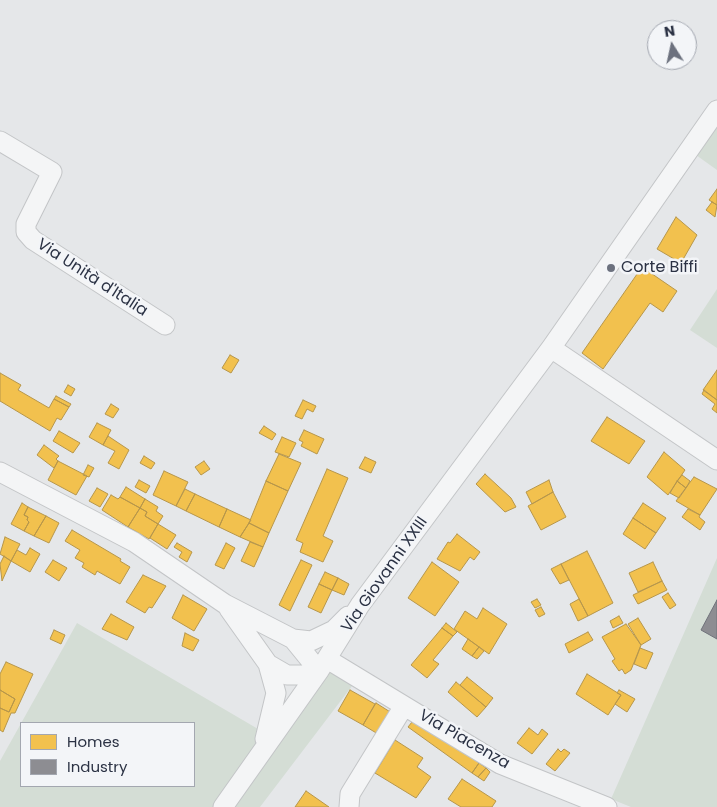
<!DOCTYPE html>
<meta charset="utf-8">
<style>
body{margin:0}
#map{position:relative;width:717px;height:807px;overflow:hidden;background:#e5e7e9;font-family:Poppins,sans-serif}
canvas{display:block}
.legend{position:absolute;left:20px;top:722px;width:175px;height:65px;box-sizing:border-box;background:#f3f5f8;border:1px solid #a3a7b0;margin:0;padding:6px 9px;list-style:none;font-size:15px;color:#2b3244}
.legend li{display:flex;align-items:center;gap:10px;height:25px}
.legend b{width:25px;border:1px solid #a3a7b0}
.north{position:absolute;left:647px;top:20px;width:50px;height:50px;box-sizing:border-box;background:#f3f5f8;border:1px solid #a3a7b0;border-radius:50%;rotate:350deg;font-size:14px;font-weight:700;line-height:20px;text-align:center;color:#2b3244}
.north::after{content:'';display:block;margin:auto;width:18px;height:22px;background:#6c717e;clip-path:polygon(50% 0,100% 100%,50% 72%,0 100%)}
</style>
<div id="map">
<canvas width="717" height="807"></canvas>
<ul class="legend">
<li><b style="height:14px;background:#f2c14e"></b>Homes</li>
<li><b style="height:14px;background:#8d8d92"></b>Industry</li>
</ul>
<div class="north">N</div>
</div>
<script>
const ctx = document.querySelector('canvas').getContext('2d');
ctx.lineJoin = 'round';
function fill(path, color) { ctx.fillStyle = color; ctx.fill(path, 'evenodd'); }
const poly = rows => new Path2D(rows.map(r => 'M' + r).join(''));
function strokePath(path, color, width, dash) { ctx.strokeStyle = color; ctx.lineWidth = width; ctx.lineCap = dash ? 'butt' : 'round'; ctx.setLineDash(dash || []); ctx.stroke(path); }
function drawText(font, color, halo, rows, align = 'center') {
  ctx.font = font + ' Poppins,sans-serif'; ctx.lineWidth = 5; ctx.setLineDash([]); ctx.textBaseline = 'middle'; ctx.strokeStyle = halo; ctx.fillStyle = color; for (const [text, x, y, turn = 0] of rows) {
    ctx.save(); ctx.translate(x, y); ctx.rotate((+turn || 0) * Math.PI / 180); ctx.textAlign = isNaN(turn) ? turn : align; if (halo) ctx.strokeText(text, 0, 0); ctx.fillText(text, 0, 0); ctx.restore();
  }
}
const green = poly([
 [717,124,717,170,696,155],
 [717,289,717,348,690,330],
 [717,558,717,807,631,807,611,799],
 [77,623,270,736,323,661,352,686,260,807,0,807,0,761],
 [21,723,194,723,194,786,21,786]
]);
const homes = poly([
 [717,189,717,205,709,200,717,189],
 [712,202,717,205,715,217,706,210,712,202],
 [676,217,697,235,681,263,657,249,676,217],
 [642,267,677,291,663,312,650,303,603,369,582,353,642,267],
 [230,355,239,360,231,373,222,368,230,355],
 [717,370,717,400,703,390,717,370],
 [0,373,21,385,18,390,49,408,54,399,69,407,61,420,57,418,50,431,0,401,0,373],
 [68,385,75,389,71,396,64,392,68,385],
 [704,390,717,400,717,413,712,409,715,404,702,394,704,390],
 [56,396,71,404,69,407,54,399,56,396],
 [303,400,316,406,313,412,307,409,302,419,295,416,303,400],
 [111,404,119,409,113,418,105,414,111,404],
 [607,417,645,441,629,464,591,441,607,417],
 [97,423,111,430,103,445,89,437,97,423],
 [264,426,276,434,272,440,259,433,264,426],
 [304,430,324,439,317,454,301,446,303,442,299,440,304,430],
 [59,431,80,443,73,453,53,441,59,431],
 [108,436,129,450,119,469,108,463,115,451,103,445,108,436],
 [282,437,296,443,289,457,275,452,282,437],
 [44,445,59,456,56,459,58,461,54,468,37,455,44,445],
 [664,452,685,470,668,495,647,477,664,452],
 [279,454,301,463,288,491,266,481,279,454],
 [144,456,155,463,151,469,140,463,144,456],
 [365,457,376,462,371,473,359,468,365,457],
 [58,461,87,476,76,495,48,480,58,461],
 [204,461,210,469,201,475,195,467,204,461],
 [88,465,94,468,89,477,83,475,88,465],
 [327,469,348,478,323,536,333,541,323,562,300,552,303,543,296,540,327,469],
 [164,471,188,482,176,506,153,495,164,471],
 [485,474,511,498,516,507,505,512,476,484,485,474],
 [682,475,690,481,686,488,677,481,682,475],
 [694,477,717,489,700,515,676,501,694,477],
 [139,480,150,486,146,493,135,487,139,480],
 [549,480,553,492,532,504,526,492,549,480],
 [266,481,288,491,269,533,249,523,266,481],
 [677,481,686,488,679,498,670,493,677,481],
 [126,487,145,499,140,508,120,497,126,487],
 [97,488,108,494,100,507,89,501,97,488],
 [185,489,195,494,186,511,176,506,185,489],
 [553,492,566,517,541,530,528,506,553,492],
 [195,494,227,509,219,527,186,511,195,494],
 [111,495,118,499,120,497,140,508,128,527,102,510,111,495],
 [145,499,158,507,156,511,163,516,158,524,145,516,147,512,140,508,145,499],
 [22,503,28,507,24,515,28,517,27,520,29,522,24,531,11,524,22,503],
 [643,503,666,518,656,533,633,518,643,503],
 [28,507,46,516,34,536,24,531,29,522,27,520,28,517,24,515,28,507],
 [140,508,147,512,145,516,158,524,149,539,128,527,140,508],
 [227,509,251,520,240,537,219,527,227,509],
 [688,509,700,515,699,517,705,522,700,530,682,517,688,509],
 [46,516,59,523,49,543,34,536,46,516],
 [633,518,656,533,645,549,623,534,633,518],
 [249,523,269,533,263,547,240,537,249,523],
 [158,524,176,535,167,549,150,538,158,524],
 [72,530,121,559,120,561,130,567,120,584,97,571,95,575,82,567,84,563,75,558,80,550,65,541,72,530],
 [457,534,480,552,474,560,470,557,460,571,437,559,448,542,450,543,457,534],
 [5,537,20,544,11,561,0,554,5,537],
 [250,542,263,547,254,567,241,561,250,542],
 [177,543,192,552,187,562,179,557,182,552,174,547,177,543],
 [226,543,235,548,224,569,215,565,226,543],
 [30,548,40,554,30,572,11,561,17,550,26,555,30,548],
 [587,551,613,603,588,616,561,564,587,551],
 [4,556,11,561,2,581,0,564,4,556],
 [53,560,67,568,59,581,45,572,53,560],
 [301,560,312,565,290,611,279,605,301,560],
 [432,562,459,582,435,616,408,598,432,562],
 [653,562,662,581,638,592,629,573,653,562],
 [561,564,569,580,560,584,551,569,561,564],
 [325,572,338,578,332,590,319,584,325,572],
 [143,575,166,586,152,608,149,607,145,613,126,602,143,575],
 [338,578,349,584,344,595,332,590,338,578],
 [662,581,667,590,638,604,633,595,662,581],
 [319,584,332,590,321,613,308,607,319,584],
 [668,593,676,605,670,609,662,597,668,593],
 [183,595,207,609,194,631,172,618,183,595],
 [537,599,541,605,535,608,531,602,537,599],
 [579,599,588,616,578,621,570,604,579,599],
 [541,607,545,614,539,617,535,610,541,607],
 [483,608,507,624,489,654,454,629,465,611,477,619,483,608],
 [111,614,134,627,127,640,102,629,111,614],
 [619,616,623,623,613,628,610,621,619,616],
 [638,618,651,639,641,645,628,624,638,618],
 [446,623,457,632,453,636,442,628,446,623],
 [626,624,641,645,631,670,625,674,622,669,619,671,612,661,615,659,602,637,626,624],
 [442,628,453,636,433,660,439,664,427,678,411,665,442,628],
 [54,630,65,635,61,644,50,639,54,630],
 [588,632,593,640,569,653,565,644,588,632],
 [185,633,199,640,193,651,182,646,185,633],
 [468,639,479,647,472,656,462,649,468,639],
 [479,647,484,651,477,659,472,656,479,647],
 [640,648,653,653,646,669,634,664,640,648],
 [6,662,33,674,15,713,11,713,3,732,0,730,0,708,9,712,15,699,0,690,0,674,6,662],
 [587,674,621,695,608,715,576,694,587,674],
 [467,677,493,698,486,707,460,685,467,677],
 [456,682,486,707,477,717,448,692,456,682],
 [0,690,15,699,9,712,0,708,0,690],
 [350,690,375,704,363,725,338,711,350,690],
 [619,690,635,699,627,712,615,704,621,695,617,693,619,690],
 [376,703,395,715,383,737,363,725,376,703],
 [416,717,479,763,472,773,408,727,416,717],
 [529,728,538,735,542,729,548,734,532,754,517,743,529,728],
 [395,740,423,758,417,767,431,777,416,798,375,773,395,740],
 [558,749,561,752,564,749,570,753,555,771,546,764,558,749],
 [479,763,486,768,478,777,472,773,479,763],
 [486,768,490,772,484,781,478,777,486,768],
 [462,779,496,801,492,807,461,807,448,799,462,779],
 [306,791,329,807,295,807,306,791]
]);
const industry = poly([
 [717,600,717,639,701,630,717,600]
]);
const minor = poly([
 [0,141,52,172,26,224,26,232,33,240,165,325],
 [551,348,717,460],
 [0,472,134,542,225,604,293,639,319,671],
 [229,609,268,664,276,693,265,739],
 [293,639,311,641,334,630,348,616],
 [327,659,500,764,607,807],
 [268,664,287,675,303,675,319,671],
 [223,807,319,671,360,605,551,348,717,110],
 [349,807,350,794,404,706]
]);
const markers = [
 [611,268,5,"#6c717e"]
];
const poiNames = [
 ["Corte Biffi",621,268]
];
const streetNames = [
 ["Via Unità d'Italia",92,278,33],
 ["Via Giovanni XXIII",385,575,-55],
 ["Via Piacenza",464,740,30]
];
fill(green, '#d4ddd5');
fill(homes, '#f2c14e');
strokePath(homes, '#b6964b', 1);
fill(industry, '#8d8d92');
strokePath(industry, '#70727b', 1);
strokePath(minor, '#c3c5c7', 21);
strokePath(minor, '#f4f5f6', 19);
for (const [x, y, r, color] of markers) { const dot = new Path2D(); dot.arc(x, y, r, 0, 2 * Math.PI); ctx.fillStyle = color; ctx.fill(dot); strokePath(dot, '#f3f5f8', 2); }
drawText('16px', '#2b3244', '#f3f5f8', poiNames, 'left');
drawText('16px', '#2b3244', '#f3f5f8', streetNames);
</script>
